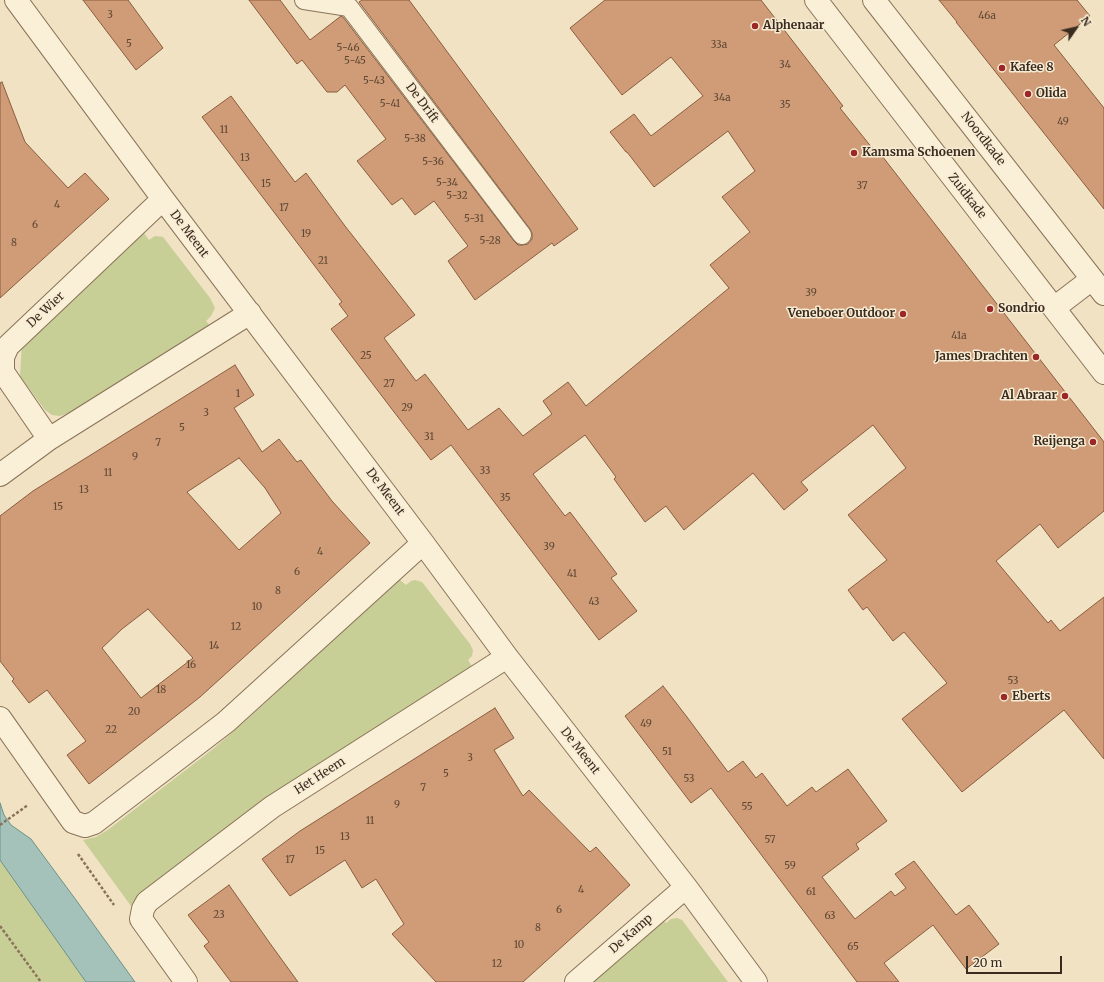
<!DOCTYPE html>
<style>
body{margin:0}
#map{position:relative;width:1104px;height:982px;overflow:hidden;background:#f0e2c3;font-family:Merriweather,serif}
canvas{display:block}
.north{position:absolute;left:1056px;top:8px;width:40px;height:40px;-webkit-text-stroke:3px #f7ecd3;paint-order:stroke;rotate:56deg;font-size:11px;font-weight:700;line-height:16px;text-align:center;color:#3a2b1e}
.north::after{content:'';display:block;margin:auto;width:14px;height:18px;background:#3a2b1e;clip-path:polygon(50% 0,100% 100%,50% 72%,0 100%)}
.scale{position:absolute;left:966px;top:956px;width:96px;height:18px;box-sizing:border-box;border:2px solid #3a2b1e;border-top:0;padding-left:5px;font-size:12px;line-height:14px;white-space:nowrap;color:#3a2b1e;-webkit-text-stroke:3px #f7ecd3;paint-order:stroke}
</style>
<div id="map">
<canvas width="1104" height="982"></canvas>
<div class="north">N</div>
<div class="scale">20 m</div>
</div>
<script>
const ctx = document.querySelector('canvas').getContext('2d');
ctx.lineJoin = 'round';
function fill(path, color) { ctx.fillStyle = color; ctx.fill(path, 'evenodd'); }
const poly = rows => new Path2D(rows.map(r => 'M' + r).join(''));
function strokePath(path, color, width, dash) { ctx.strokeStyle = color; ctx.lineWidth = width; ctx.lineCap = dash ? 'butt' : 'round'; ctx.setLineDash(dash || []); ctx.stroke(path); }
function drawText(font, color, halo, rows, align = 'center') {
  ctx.font = font + ' Merriweather,serif'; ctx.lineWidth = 3; ctx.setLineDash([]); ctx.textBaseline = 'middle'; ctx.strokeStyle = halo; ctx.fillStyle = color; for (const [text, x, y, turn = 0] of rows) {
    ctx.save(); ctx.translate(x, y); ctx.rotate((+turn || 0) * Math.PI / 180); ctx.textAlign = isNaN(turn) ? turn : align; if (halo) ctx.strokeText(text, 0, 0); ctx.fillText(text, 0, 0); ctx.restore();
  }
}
const green = poly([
 [144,233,149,240,155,236,163,237,210,298,215,308,211,316,206,321,211,327,74,411,60,416,52,415,45,410,20,376,22,344],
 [399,579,406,585,411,581,415,580,422,582,470,644,473,650,472,656,468,660,473,668,258,804,139,895,131,906,83,840,96,837,109,829,213,749,250,717],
 [0,860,86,982,0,982],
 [661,918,666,923,671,919,677,918,682,920,728,982,592,982]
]);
const water = poly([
 [0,803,4,815,11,825,31,839,76,900,135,982,86,982,0,860,0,803]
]);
const building = poly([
 [83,0,128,0,163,48,136,70,83,0],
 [249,0,280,0,310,40,341,16,343,17,514,241,518,245,523,245,528,244,532,239,532,233,530,229,359,2,362,0,409,0,578,229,554,246,552,243,475,300,448,261,468,246,434,201,415,215,402,198,392,205,357,161,386,139,345,85,337,92,327,92,302,60,297,64,249,0],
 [605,0,761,0,843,106,840,108,877,154,879,152,1104,442,1104,511,1058,548,1040,524,996,561,1048,623,1051,620,1060,631,1104,597,1104,759,1064,710,962,792,902,719,947,683,904,632,893,641,867,607,863,610,848,590,887,560,848,515,906,468,873,425,801,482,808,490,784,510,753,473,684,530,666,506,645,522,614,479,616,477,585,435,533,474,565,516,570,512,617,574,611,578,637,611,599,640,451,445,431,460,391,408,331,329,348,316,339,304,342,302,202,117,231,96,295,182,306,173,345,226,415,315,384,338,416,381,425,374,468,430,499,408,523,436,552,414,543,401,568,382,586,406,729,288,710,265,750,232,722,197,755,171,728,131,654,187,627,152,626,152,610,132,634,114,651,136,703,96,671,57,622,95,570,28,605,0],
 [939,0,1077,0,1090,16,1054,45,1104,108,1104,209,956,22,957,22,939,0],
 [2,82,25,142,68,188,85,173,109,199,0,298,0,83,2,82],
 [235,365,254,395,234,408,262,452,279,439,297,462,301,460,332,501,370,543,200,697,89,784,67,755,86,741,47,690,29,703,12,681,14,679,0,661,0,516,33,491,235,365],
 [239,458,265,488,281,513,239,550,187,492,239,458],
 [148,609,193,658,141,698,102,648,122,629,148,609],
 [663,686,687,717,728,772,743,761,756,778,762,773,787,806,812,787,816,792,848,769,887,821,856,844,859,849,822,877,855,919,891,891,895,896,906,888,895,874,914,861,956,915,969,905,999,944,966,969,933,925,884,963,899,982,857,982,711,788,691,803,625,716,663,686],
 [495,708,514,738,494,750,523,796,529,790,590,852,596,847,630,885,523,982,436,982,392,934,404,924,376,879,362,888,345,860,290,896,262,859,300,831,495,708],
 [229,885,269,942,298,982,231,982,204,946,209,942,188,915,229,885]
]);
const path = poly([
 [0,825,28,805],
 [78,854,114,905],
 [0,926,41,982]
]);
const service = poly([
 [304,0,349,7,522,235]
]);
const minor = poly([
 [16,0,163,199,423,543,507,657,686,887,756,982],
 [816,0,1104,373],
 [874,0,1104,294],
 [1054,308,1092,279],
 [49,439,3,372,3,357,8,346,163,199],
 [0,475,49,439,250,313],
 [0,718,73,822,85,826,94,823,226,722,423,543],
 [186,982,141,919,143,909,147,902,272,807,507,657],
 [576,982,686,887]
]);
const markers = [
 [755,26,4,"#9c2727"],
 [1002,68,4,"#9c2727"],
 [1028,94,4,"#9c2727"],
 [854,153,4,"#9c2727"],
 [990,309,4,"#9c2727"],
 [903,314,4,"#9c2727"],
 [1036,357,4,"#9c2727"],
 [1065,396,4,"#9c2727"],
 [1093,442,4,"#9c2727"],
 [1004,697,4,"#9c2727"]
];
const numberNames = [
 ["3",110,15],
 ["46a",987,16],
 ["5",129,44],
 ["33a",719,45],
 ["5-46",348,48],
 ["5-45",355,61],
 ["34",785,65],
 ["5-43",374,81],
 ["34a",722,98],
 ["5-41",390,104],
 ["35",785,105],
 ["49",1063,122],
 ["11",224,130],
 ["5-38",415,139],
 ["13",245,158],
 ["5-36",433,162],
 ["5-34",447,183],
 ["15",266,184],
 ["37",862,186],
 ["5-32",457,196],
 ["4",57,205],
 ["17",284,208],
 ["5-31",474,219],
 ["6",35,225],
 ["19",306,234],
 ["5-28",490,241],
 ["8",14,243],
 ["21",323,261],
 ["39",811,293],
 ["41a",959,336],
 ["25",366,356],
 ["27",389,384],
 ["1",238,394],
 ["29",407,408],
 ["3",206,413],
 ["5",182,428],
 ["31",429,437],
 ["7",158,443],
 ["9",135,457],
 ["33",485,471],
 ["11",108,473],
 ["13",84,490],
 ["35",505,498],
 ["15",58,507],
 ["39",549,547],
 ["4",320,552],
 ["6",297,572],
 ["41",572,574],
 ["8",278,591],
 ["43",594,602],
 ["10",257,607],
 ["12",236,627],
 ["14",214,646],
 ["16",191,665],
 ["53",1013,681],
 ["18",161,690],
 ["20",134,712],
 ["49",646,724],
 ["22",111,730],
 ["51",667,752],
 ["3",470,758],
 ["5",446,774],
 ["53",689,779],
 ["7",423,788],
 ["9",397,805],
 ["55",747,807],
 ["11",370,821],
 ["13",345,837],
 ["57",770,840],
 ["15",320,851],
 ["17",290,860],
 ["59",790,866],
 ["4",581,890],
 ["61",811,892],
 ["6",559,910],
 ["23",219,915],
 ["63",830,916],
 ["8",538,928],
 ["10",519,945],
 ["65",853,947],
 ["12",497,964]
];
const poiNames = [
 ["Alphenaar",763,26],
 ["Kafee 8",1010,68],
 ["Olida",1036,94],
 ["Kamsma Schoenen",862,153],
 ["Sondrio",998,309],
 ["Veneboer Outdoor",895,314,"right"],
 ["James Drachten",1028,357,"right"],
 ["Al Abraar",1057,396,"right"],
 ["Reijenga",1085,442,"right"],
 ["Eberts",1012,697]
];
const streetNames = [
 ["De Drift",422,103,53],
 ["Noordkade",983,139,52],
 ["Zuidkade",967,196,52],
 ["De Meent",189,234,53],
 ["De Wier",46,310,-43],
 ["De Meent",385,492,53],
 ["De Meent",580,751,52],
 ["Het Heem",320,776,-33],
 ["De Kamp",631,934,-41]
];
fill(green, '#c7ce96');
fill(water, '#a5c2ba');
strokePath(water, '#6c9188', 1);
fill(building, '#cf9c77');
strokePath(building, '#8a5c3e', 1);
strokePath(service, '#8a7359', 20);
strokePath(minor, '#8a7359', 24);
strokePath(path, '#8a7359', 2.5, [3, 2]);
strokePath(service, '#faefd7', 18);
strokePath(minor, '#faefd7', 22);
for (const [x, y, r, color] of markers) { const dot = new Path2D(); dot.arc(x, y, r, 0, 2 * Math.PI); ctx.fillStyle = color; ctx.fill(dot); strokePath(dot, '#f7ecd3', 1.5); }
drawText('10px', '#5f4734', null, numberNames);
drawText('bold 12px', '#3a2b1e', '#f7ecd3', poiNames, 'left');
drawText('12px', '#3a2b1e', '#f7ecd3', streetNames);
</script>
